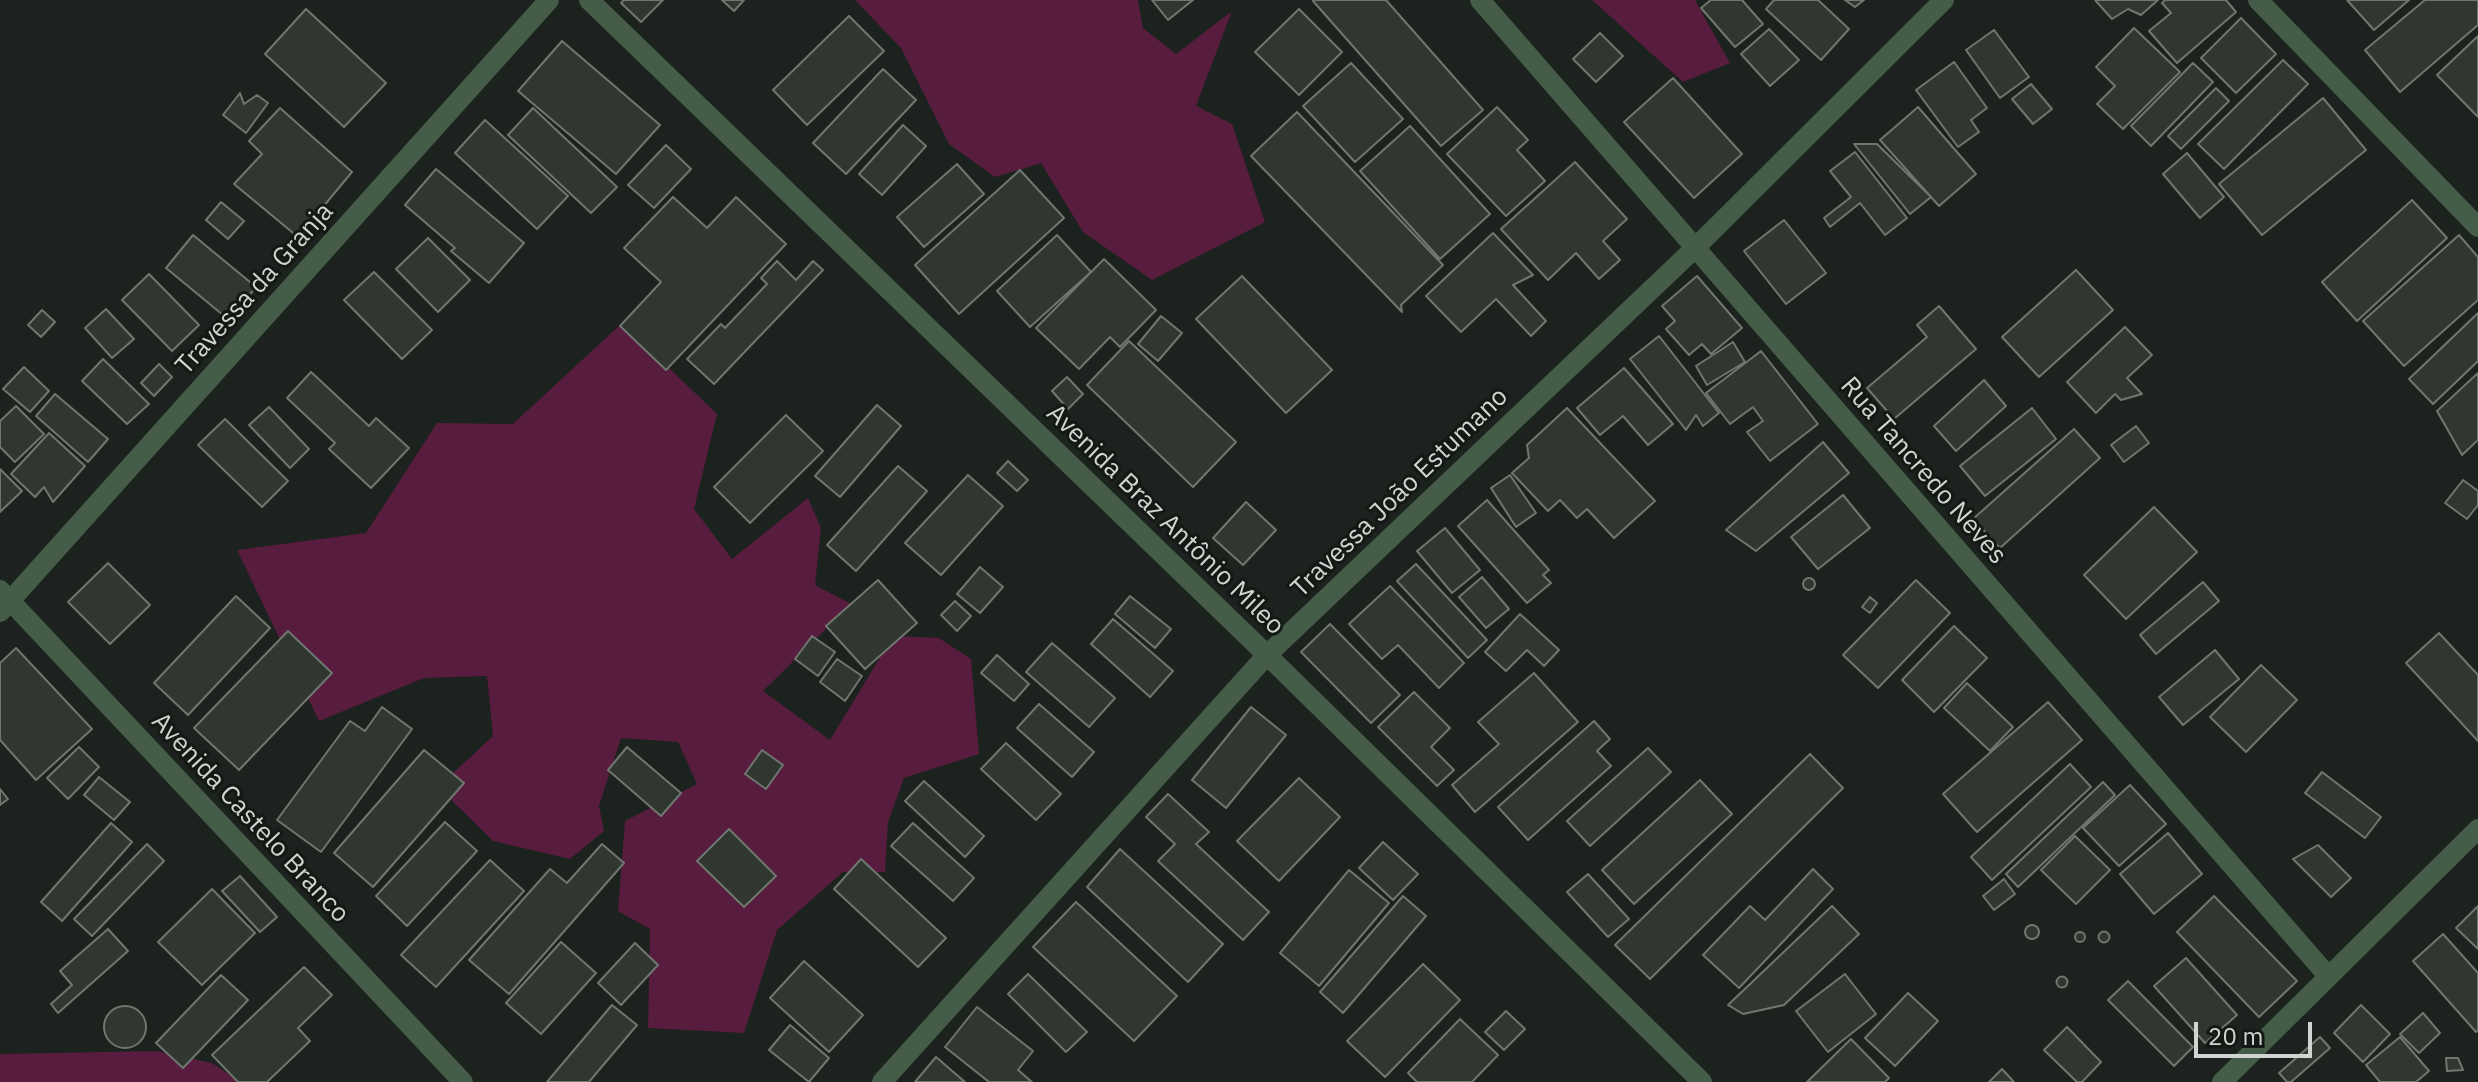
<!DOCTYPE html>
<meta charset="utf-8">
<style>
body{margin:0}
#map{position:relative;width:2478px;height:1082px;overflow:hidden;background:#1c221d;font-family:"IBM Plex Sans",sans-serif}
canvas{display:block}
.scale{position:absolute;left:2194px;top:1022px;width:118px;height:36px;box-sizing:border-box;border:4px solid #d1d5d1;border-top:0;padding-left:10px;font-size:24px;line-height:28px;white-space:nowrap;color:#d1d5d1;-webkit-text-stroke:6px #131914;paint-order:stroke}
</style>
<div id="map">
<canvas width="2478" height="1082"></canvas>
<div class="scale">20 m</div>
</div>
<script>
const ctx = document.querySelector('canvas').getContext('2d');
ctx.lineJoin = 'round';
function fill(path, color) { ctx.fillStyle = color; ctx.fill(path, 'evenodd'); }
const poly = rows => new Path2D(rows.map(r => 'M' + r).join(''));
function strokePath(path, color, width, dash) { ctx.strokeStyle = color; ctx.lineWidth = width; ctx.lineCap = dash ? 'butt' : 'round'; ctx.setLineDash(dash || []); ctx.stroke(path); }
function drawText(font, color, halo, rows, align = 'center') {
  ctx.font = font + ' "IBM Plex Sans",sans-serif'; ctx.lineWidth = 6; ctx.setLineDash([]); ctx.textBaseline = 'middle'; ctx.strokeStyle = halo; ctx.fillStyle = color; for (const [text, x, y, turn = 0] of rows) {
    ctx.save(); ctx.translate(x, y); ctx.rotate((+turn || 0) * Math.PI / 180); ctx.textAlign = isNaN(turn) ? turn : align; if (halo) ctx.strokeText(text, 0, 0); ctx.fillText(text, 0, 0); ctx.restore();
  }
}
const green = poly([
 [855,0,1138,0,1143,28,1176,54,1232,11,1196,106,1232,124,1265,222,1152,280,1083,232,1041,163,995,177,949,144,901,48],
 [1592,0,1695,0,1730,63,1683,82],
 [622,323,717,414,694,509,732,559,808,498,821,528,815,585,851,604,763,691,830,740,893,636,939,638,971,659,979,754,904,778,888,822,885,872,843,872,777,930,744,1033,648,1028,650,929,618,911,625,821,697,784,678,742,621,738,599,806,604,831,570,859,493,841,438,787,493,736,487,676,424,678,319,721,237,550,366,533,437,423,513,424],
 [156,1051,212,1063,241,1082,0,1082,0,1054]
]);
const building = poly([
 [624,0,663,0,641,22,621,3,624,0],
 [722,0,744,0,734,11,722,0],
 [1152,0,1193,0,1168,20,1152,0],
 [1314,0,1386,0,1483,110,1441,146,1313,1,1314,0],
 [1711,0,1742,0,1763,24,1735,47,1701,8,1711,0],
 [1774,0,1818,0,1849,29,1821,60,1766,9,1774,0],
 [1845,0,1864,0,1855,7,1845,0],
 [2095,0,2158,0,2141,15,2128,9,2112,19,2095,0],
 [2165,0,2226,0,2236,12,2177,63,2149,31,2171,13,2162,3,2165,0],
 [2347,0,2409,0,2374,30,2347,0],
 [2425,0,2478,0,2478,25,2400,92,2365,50,2425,0],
 [306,9,386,83,344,127,265,54,306,9],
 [1299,9,1342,52,1299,95,1255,52,1299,9],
 [849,16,884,51,807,125,773,90,849,16],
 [2241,18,2276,54,2236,93,2201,58,2241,18],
 [2134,28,2180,72,2123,129,2097,104,2115,86,2096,67,2134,28],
 [1769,29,1799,60,1770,86,1741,54,1769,29],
 [1994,30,2029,77,2000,98,1966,50,1994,30],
 [1600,33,1623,56,1596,82,1573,59,1600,33],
 [2478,36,2478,117,2437,75,2478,36],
 [562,41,660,125,616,174,518,91,562,41],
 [2283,60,2308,84,2224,169,2198,144,2283,60],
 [1954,62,1987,108,1971,120,1979,132,1958,147,1916,90,1954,62],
 [1351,63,1403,119,1355,162,1303,106,1351,63],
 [2193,63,2213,82,2151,146,2131,126,2193,63],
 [883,69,916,100,846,174,813,143,883,69],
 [1673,78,1742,154,1694,198,1624,122,1673,78],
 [2031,84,2052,109,2033,124,2012,99,2031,84],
 [2216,88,2229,101,2181,149,2168,136,2216,88],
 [240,93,244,104,257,95,268,103,246,133,223,115,240,93],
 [2323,98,2366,150,2262,235,2219,184,2323,98],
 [1497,107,1528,140,1517,150,1545,181,1506,216,1447,154,1497,107],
 [1918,107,1976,174,1939,206,1880,140,1918,107],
 [280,108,352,172,298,237,234,184,262,154,249,141,280,108],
 [533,108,617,187,591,213,508,135,533,108],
 [1297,112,1443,265,1401,305,1402,312,1251,156,1297,112],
 [485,120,568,196,537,229,455,153,485,120],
 [903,125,926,146,882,195,859,174,903,125],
 [1410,126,1490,214,1440,259,1360,171,1410,126],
 [1854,144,1877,144,1931,197,1910,214,1854,144],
 [666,145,691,169,654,208,628,185,666,145],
 [1855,152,1907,218,1885,235,1860,203,1830,227,1824,218,1851,197,1830,171,1855,152],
 [2187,153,2224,197,2200,218,2163,174,2187,153],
 [1575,162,1627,219,1603,241,1620,260,1599,279,1576,253,1548,280,1501,229,1575,162],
 [957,164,984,194,924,247,897,217,957,164],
 [436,169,524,243,489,283,451,251,455,248,405,205,436,169],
 [1020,170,1064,218,959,314,915,265,1020,170],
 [673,197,707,228,736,197,786,244,666,370,620,326,661,282,624,248,673,197],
 [2412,200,2447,238,2357,321,2322,282,2412,200],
 [221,202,244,221,228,239,206,220,221,202],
 [1784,220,1826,273,1786,304,1744,251,1784,220],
 [1493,233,1533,275,1513,285,1546,321,1531,336,1496,299,1461,332,1426,296,1493,233],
 [193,235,256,287,229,320,166,268,193,235],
 [1057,235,1091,272,1030,327,997,291,1057,235],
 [2459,235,2478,257,2478,300,2404,366,2363,321,2459,235],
 [428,238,470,280,438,312,396,269,428,238],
 [1104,259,1156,310,1120,347,1110,337,1079,369,1036,328,1104,259],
 [777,261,796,280,813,261,823,270,714,384,687,359,721,324,725,328,767,284,761,278,777,261],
 [2076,270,2113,310,2039,377,2002,337,2076,270],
 [374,272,432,330,402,359,344,300,374,272],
 [149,274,199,325,172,351,122,300,149,274],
 [1242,276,1332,370,1286,413,1196,319,1242,276],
 [1697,276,1742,328,1711,354,1702,344,1689,355,1666,329,1675,321,1662,306,1697,276],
 [1939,306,1976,349,1894,419,1867,388,1927,337,1917,325,1939,306],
 [106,309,134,339,112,358,85,328,106,309],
 [42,310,55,322,41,337,28,325,42,310],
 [2478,313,2478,361,2433,404,2409,379,2478,313],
 [1161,316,1182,333,1158,361,1138,344,1161,316],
 [2125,327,2152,355,2127,378,2142,394,2121,400,2115,394,2096,413,2067,382,2125,327],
 [1659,336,1719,413,1703,426,1696,415,1686,430,1630,359,1659,336],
 [1129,341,1236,442,1193,487,1087,385,1129,341],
 [1733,342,1745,362,1707,385,1696,366,1733,342],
 [1761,351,1818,424,1770,461,1747,432,1763,421,1753,407,1730,424,1706,393,1761,351],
 [103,359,149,404,127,424,82,381,103,359],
 [159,364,172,377,154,396,141,383,159,364],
 [24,367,49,391,30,412,3,389,24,367],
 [1624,368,1673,424,1648,445,1623,416,1600,435,1577,408,1624,368],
 [311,372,369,426,376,418,409,448,371,488,329,449,335,443,287,398,311,372],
 [2478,373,2478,440,2462,455,2437,411,2478,373],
 [1067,377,1083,394,1068,409,1052,391,1067,377],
 [1984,380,2006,406,1956,451,1934,426,1984,380],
 [55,394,108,439,88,462,36,416,55,394],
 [877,405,901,426,840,497,815,476,877,405],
 [16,406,44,434,15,462,0,447,0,421,16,406],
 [269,407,309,449,290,468,249,425,269,407],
 [1567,408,1655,501,1614,538,1587,509,1577,518,1560,500,1548,511,1512,473,1529,458,1527,445,1567,408],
 [2032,408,2056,439,1985,496,1960,466,2032,408],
 [786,415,823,451,750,523,714,487,786,415],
 [225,419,288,481,262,507,198,445,225,419],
 [2136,426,2149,443,2124,462,2111,445,2136,426],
 [2074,429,2100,458,2000,548,1973,519,2074,429],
 [49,433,85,466,53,502,44,487,35,497,11,474,49,433],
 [1823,442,1849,473,1756,551,1726,530,1823,442],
 [1008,461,1028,480,1017,491,997,473,1008,461],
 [898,466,927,491,856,571,827,545,898,466],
 [0,469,22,491,0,512,0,469],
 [968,475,1003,506,941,575,905,543,968,475],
 [1510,475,1536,513,1516,527,1491,488,1510,475],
 [2463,480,2478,491,2478,505,2467,519,2445,503,2463,480],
 [1843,495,1870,528,1818,569,1791,537,1843,495],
 [1487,500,1549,570,1543,575,1551,583,1527,603,1458,526,1487,500],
 [1246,502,1276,530,1243,565,1213,538,1246,502],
 [2154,507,2197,552,2126,619,2084,575,2154,507],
 [1445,528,1480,570,1452,593,1417,551,1445,528],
 [108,563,150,605,110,644,68,602,108,563],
 [1416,564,1487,640,1468,658,1397,581,1416,564],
 [980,567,1003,587,980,613,957,594,980,567],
 [1482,577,1509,609,1486,628,1459,597,1482,577],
 '1803 584a6 6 0 1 1 12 0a6 6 0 1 1-12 0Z',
 [878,580,917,623,865,669,826,626,878,580],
 [1916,580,1950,613,1878,688,1843,655,1916,580],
 [2203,582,2219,601,2156,654,2140,635,2203,582],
 [1390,586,1464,663,1439,688,1398,645,1382,659,1349,624,1390,586],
 [236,596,270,628,188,715,154,683,236,596],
 [1130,596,1171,629,1155,648,1115,614,1130,596],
 [1870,597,1877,603,1870,613,1862,607,1870,597],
 [955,601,971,616,957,631,941,615,955,601],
 [1520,614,1559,650,1544,666,1527,650,1506,671,1485,652,1520,614],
 [1113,619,1173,671,1150,697,1091,644,1113,619],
 [1330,624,1400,695,1371,723,1301,652,1330,624],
 [1954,626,1987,658,1934,712,1902,680,1954,626],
 [288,631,332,673,239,770,194,728,288,631],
 [2439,633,2478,675,2478,741,2406,663,2439,633],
 [812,636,835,652,818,676,795,659,812,636],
 [1052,643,1115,698,1089,727,1026,672,1052,643],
 [16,648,92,729,36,780,0,740,0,663,16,648],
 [2215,650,2239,679,2183,725,2159,697,2215,650],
 [997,655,1029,684,1014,701,981,673,997,655],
 [837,659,862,676,845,701,820,682,837,659],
 [2261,665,2297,700,2246,752,2210,717,2261,665],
 [1534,673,1578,722,1475,812,1452,785,1499,744,1478,722,1534,673],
 [1967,683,2013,727,1990,751,1944,708,1967,683],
 [1414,692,1450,728,1431,747,1454,770,1437,786,1378,727,1414,692],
 [2048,702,2082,740,1977,832,1943,794,2048,702],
 [1039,704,1094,752,1072,777,1017,728,1039,704],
 [382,707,412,729,321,852,277,820,350,721,365,731,382,707],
 [1251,707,1286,735,1226,808,1192,780,1251,707],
 [1594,721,1610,739,1597,751,1611,766,1528,840,1498,807,1594,721],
 [1006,743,1061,794,1036,820,981,769,1006,743],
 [79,747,99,767,68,799,47,778,79,747],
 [627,747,681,793,661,816,608,770,627,747],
 [1648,748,1671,772,1590,846,1567,821,1648,748],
 [424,750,464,783,373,887,334,853,424,750],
 [762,750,783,765,766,789,745,774,762,750],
 [1810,754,1843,788,1650,979,1615,945,1810,754],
 [2070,764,2091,787,1992,880,1971,857,2070,764],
 [2322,772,2381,817,2365,838,2305,793,2322,772],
 [99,777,130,802,114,820,84,795,99,777],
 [1299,778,1340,817,1279,881,1237,841,1299,778],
 [1700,780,1732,814,1634,904,1602,870,1700,780],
 [924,781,984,836,965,857,905,801,924,781],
 [2103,782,2115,795,2018,887,2006,874,2103,782],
 [2130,785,2166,824,2119,866,2083,828,2130,785],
 [0,789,8,799,0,805,0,789],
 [1168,794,1209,832,1196,844,1269,912,1243,940,1158,861,1175,844,1146,817,1168,794],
 [445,822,477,851,407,926,376,896,445,822],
 [111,823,132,842,62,921,41,902,111,823],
 [913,823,974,878,953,901,891,846,913,823],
 [729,829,776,876,744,907,697,861,729,829],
 [2168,833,2202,874,2154,914,2120,874,2168,833],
 [2075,836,2110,870,2076,904,2041,870,2075,836],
 [1383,842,1418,874,1393,900,1359,868,1383,842],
 [147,844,164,861,92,936,74,919,147,844],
 [602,844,624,863,509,994,469,960,550,869,567,883,602,844],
 [2318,845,2351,878,2331,897,2293,859,2318,845],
 [1120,849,1223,944,1188,982,1087,887,1120,849],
 [861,859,946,938,918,967,834,889,861,859],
 [490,860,524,891,436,987,401,955,490,860],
 [1813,869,1833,889,1739,988,1703,955,1750,906,1765,920,1813,869],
 [1349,870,1389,903,1319,986,1280,953,1349,870],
 [1588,874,1629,919,1608,937,1567,892,1588,874],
 [240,876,277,917,260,932,222,891,240,876],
 [2004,879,2015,894,1994,910,1983,896,2004,879],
 [212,889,255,933,202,985,158,942,212,889],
 [1403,896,1426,916,1343,1013,1320,992,1403,896],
 [2214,896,2297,981,2259,1017,2177,932,2214,896],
 [1076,902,1177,996,1134,1041,1033,947,1076,902],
 [1832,906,1859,934,1784,1005,1743,1014,1728,1005,1832,906],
 [2478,906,2478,949,2456,928,2478,906],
 '2025 932a7 7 0 1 1 14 0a7 7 0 1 1-14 0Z',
 [108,929,128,951,58,1013,51,1004,72,985,60,971,108,929],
 '2098.5 937a5.5 5.5 0 1 1 11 0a5.5 5.5 0 1 1-11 0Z',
 '2075 937a5 5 0 1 1 10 0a5 5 0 1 1-10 0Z',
 [2443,934,2478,973,2478,1030,2476,1032,2413,961,2443,934],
 [561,942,596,973,541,1034,506,1003,561,942],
 [635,943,658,965,621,1005,598,983,635,943],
 [2186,958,2237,1015,2205,1043,2154,986,2186,958],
 [804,961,863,1015,829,1052,770,998,804,961],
 [1423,964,1460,1000,1385,1077,1347,1041,1423,964],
 [304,967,332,995,298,1028,310,1041,267,1082,238,1082,212,1055,304,967],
 [1028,974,1087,1032,1066,1052,1008,994,1028,974],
 [1845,974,1876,1014,1828,1052,1796,1011,1845,974],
 [221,975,248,1000,183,1068,156,1043,221,975],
 '2056.5 982a5.5 5.5 0 1 1 11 0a5.5 5.5 0 1 1-11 0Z',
 [2128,981,2193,1047,2174,1066,2108,1000,2128,981],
 [1908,993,1938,1021,1895,1066,1865,1038,1908,993],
 [612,1005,637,1025,589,1082,547,1082,612,1005],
 [2361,1005,2390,1034,2363,1062,2334,1033,2361,1005],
 '104 1027a21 21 0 1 1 42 0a21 21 0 1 1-42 0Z',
 [977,1007,1033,1051,1018,1070,1032,1082,989,1082,945,1047,977,1007],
 [1506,1011,1525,1029,1504,1050,1485,1032,1506,1011],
 [2423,1013,2440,1033,2419,1053,2400,1034,2423,1013],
 [1460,1019,1498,1055,1472,1082,1417,1082,1408,1073,1460,1019],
 [790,1025,829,1058,809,1082,769,1050,790,1025],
 [2067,1027,2101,1062,2082,1082,2077,1082,2044,1050,2067,1027],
 [2320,1037,2330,1048,2291,1082,2287,1082,2279,1073,2320,1037],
 [2400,1037,2429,1071,2416,1082,2380,1082,2366,1065,2400,1037],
 [1851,1039,1889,1078,1885,1082,1807,1082,1851,1039],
 [936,1057,965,1082,915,1082,936,1057],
 [2446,1058,2458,1058,2463,1070,2447,1071,2446,1058],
 [2002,1069,2014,1082,1989,1082,2002,1069]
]);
const minor = poly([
 [589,0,1267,655,1702,1082],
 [1480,0,2328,976],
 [2258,0,2478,227],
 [0,590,463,1082],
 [0,612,549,0],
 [882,1082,1267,655,1695,248,1944,0],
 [2222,1082,2478,829]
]);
const streetNames = [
 ["Travessa da Granja",255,289,-48],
 ["Rua Tancredo Neves",1923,471,49],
 ["Travessa João Estumano",1400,493,-44],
 ["Avenida Braz Antônio Mileo",1165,520,44],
 ["Avenida Castelo Branco",250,818,47]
];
fill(green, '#581c3e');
fill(building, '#303630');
strokePath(building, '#6f7770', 2);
strokePath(minor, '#455d48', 20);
drawText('26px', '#d1d5d1', '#131914', streetNames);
</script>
